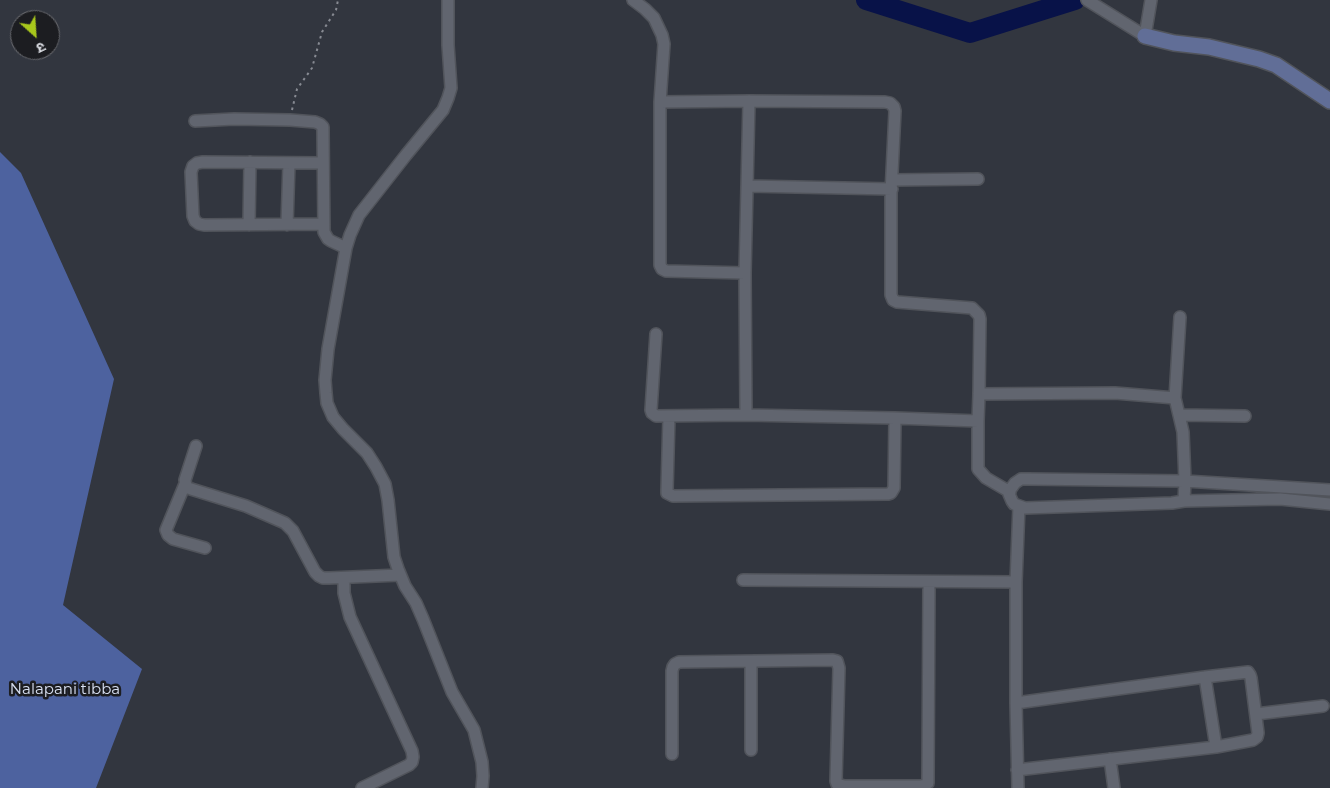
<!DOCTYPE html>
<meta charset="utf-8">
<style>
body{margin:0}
#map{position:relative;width:1330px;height:788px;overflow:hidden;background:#32363f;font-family:Montserrat,"Noto Sans Devanagari",sans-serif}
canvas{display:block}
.north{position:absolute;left:10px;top:10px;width:50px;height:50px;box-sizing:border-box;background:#1c1d21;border:1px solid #6a6b70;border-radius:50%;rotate:154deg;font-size:14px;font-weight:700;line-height:20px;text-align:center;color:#dee0e6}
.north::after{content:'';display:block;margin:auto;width:18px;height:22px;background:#a8c71c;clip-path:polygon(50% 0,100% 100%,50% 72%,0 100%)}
</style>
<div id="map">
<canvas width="1330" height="788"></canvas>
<div class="north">उ</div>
</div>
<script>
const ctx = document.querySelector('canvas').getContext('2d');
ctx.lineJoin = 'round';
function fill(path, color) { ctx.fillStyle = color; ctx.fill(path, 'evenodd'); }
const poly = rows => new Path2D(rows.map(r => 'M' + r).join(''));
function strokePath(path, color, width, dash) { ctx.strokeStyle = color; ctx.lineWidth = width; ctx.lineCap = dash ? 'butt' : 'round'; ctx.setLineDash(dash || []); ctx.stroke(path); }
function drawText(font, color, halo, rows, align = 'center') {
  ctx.font = font + ' Montserrat,sans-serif'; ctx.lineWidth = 5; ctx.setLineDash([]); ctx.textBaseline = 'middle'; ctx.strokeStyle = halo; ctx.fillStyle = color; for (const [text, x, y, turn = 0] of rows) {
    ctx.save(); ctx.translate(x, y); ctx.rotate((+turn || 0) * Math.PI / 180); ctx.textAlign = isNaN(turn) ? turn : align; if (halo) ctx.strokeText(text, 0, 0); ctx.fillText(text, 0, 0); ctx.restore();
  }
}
const forest = poly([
 [0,152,21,173,114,379,63,605,142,669,96,788,0,788]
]);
const river = poly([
 [866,0,970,33,1075,0]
]);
const path = poly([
 [292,110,297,89,312,68,322,32,336,10,338,0]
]);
const street = poly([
 [448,0,448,45,451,88,448,98,443,110,406,155,359,215,350,235,346,248,328,349,325,380,326,393,327,403,333,417,343,429,367,453,376,467,385,484,388,500,394,557,398,569,405,586,416,603,423,619,452,692,474,730,482,762,483,776,482,788],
 [633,0,645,9,654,18,662,35,664,44,660,102,660,265,662,269,666,271,745,273],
 [1087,0,1145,36,1151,0],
 [660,102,749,101,885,102,890,103,894,107,895,111,891,193,891,295,893,300,897,302,972,308,979,315,980,319,979,394,978,421,978,469,986,478,1010,492],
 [195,121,234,119,290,120,315,122,320,124,323,127,323,131,324,232,328,239,331,241,346,248],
 [323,163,203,162,197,163,193,166,191,172,193,216,195,221,199,224,204,225,324,224],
 [892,180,978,179],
 [748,186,892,189],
 [249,225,250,162],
 [287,225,289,163],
 [1180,317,1175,398,1183,432,1185,481,1184,501],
 [656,334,651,410,652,413,656,416,746,415,895,418,978,421],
 [979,394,1115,393,1175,398],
 [746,415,745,273,749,101],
 [1180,415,1245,416],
 [669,416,667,490,667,493,673,496,888,494,891,493,894,488,895,418],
 [196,446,185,480,186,487,191,489,246,506,285,523,293,531,315,572,319,576,323,578,329,578,400,575],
 [185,484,166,530,168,535,173,539,205,548],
 [1330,490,1185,481,1028,479,1021,479,1015,483,1010,490,1009,494,1012,501,1014,504,1025,508,1172,503,1184,501,1280,499,1330,504],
 [344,578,344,593,350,617,412,751,413,757,412,762,409,765,362,788],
 [743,580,1016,582],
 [1205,677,1216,747],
 [1016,703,1205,677,1248,672,1250,675,1251,678,1258,733,1257,737,1253,740,1216,747,1017,770],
 [1256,714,1323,706],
 [751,750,751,662],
 [672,754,672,671,673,667,675,664,679,662,833,660,837,661,839,668,836,781,837,784,844,786,921,786,925,785,928,783,928,779,929,582],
 [1110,759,1114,788],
 [1018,788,1016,703,1016,582,1019,506]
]);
const secondary = poly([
 [1145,36,1174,43,1209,47,1259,59,1276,65,1330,101]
]);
const parkNames = [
 ["Nalapani tibba",65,690]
];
fill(forest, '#4d629f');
strokePath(river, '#081248', 20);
strokePath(street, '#51545b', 14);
strokePath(secondary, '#51545b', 18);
strokePath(path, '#878a92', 2, [2.5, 4]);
strokePath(street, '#61656f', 11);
strokePath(secondary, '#616e97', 15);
drawText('15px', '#d8e0f2', '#1c1d21', parkNames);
</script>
